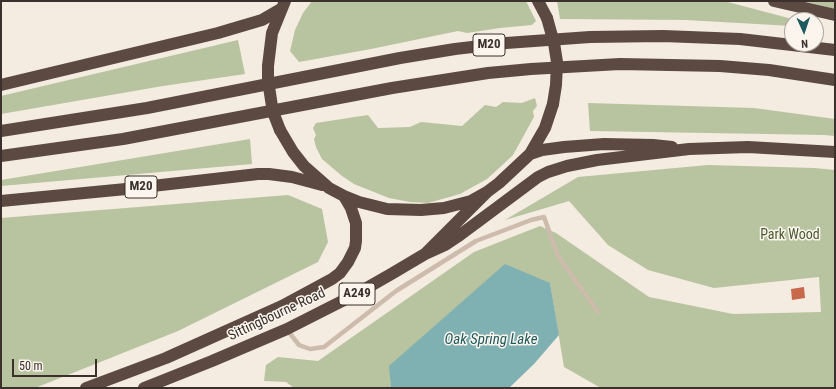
<!DOCTYPE html>
<style>
body{margin:0}
#map{position:relative;width:836px;height:389px;overflow:hidden;background:#f4ebe1;font-family:"Roboto Condensed",sans-serif}
canvas{display:block}
.frame{position:absolute;inset:0;border:2px solid #3b302b;pointer-events:none}
.north{position:absolute;left:784px;top:12px;width:40px;height:40px;box-sizing:border-box;background:#fbf5ee;border:1px solid #aea6a0;border-radius:50%;rotate:177deg;font-size:11px;font-weight:700;line-height:16px;text-align:center;color:#3b302b}
.north::after{content:'';display:block;margin:auto;width:14px;height:18px;background:#1f5a5e;clip-path:polygon(50% 0,100% 100%,50% 72%,0 100%)}
.scale{position:absolute;left:12px;top:359px;width:85px;height:18px;box-sizing:border-box;border:2px solid #3b302b;border-top:0;padding-left:5px;font-size:12px;line-height:14px;white-space:nowrap;color:#3b302b;-webkit-text-stroke:3px #fbf5ee;paint-order:stroke}
</style>
<div id="map">
<canvas width="836" height="389"></canvas>
<div class="frame"></div>
<div class="north">N</div>
<div class="scale">50 m</div>
</div>
<script>
const ctx = document.querySelector('canvas').getContext('2d');
ctx.lineJoin = 'round';
function fill(path, color) { ctx.fillStyle = color; ctx.fill(path, 'evenodd'); }
const poly = rows => new Path2D(rows.map(r => 'M' + r).join(''));
function strokePath(path, color, width, dash) { ctx.strokeStyle = color; ctx.lineWidth = width; ctx.lineCap = dash ? 'butt' : 'round'; ctx.setLineDash(dash || []); ctx.stroke(path); }
function drawText(font, color, halo, rows, align = 'center') {
  ctx.font = font + ' "Roboto Condensed",sans-serif'; ctx.lineWidth = 3; ctx.setLineDash([]); ctx.textBaseline = 'middle'; ctx.strokeStyle = halo; ctx.fillStyle = color; for (const [text, x, y, turn = 0] of rows) {
    ctx.save(); ctx.translate(x, y); ctx.rotate((+turn || 0) * Math.PI / 180); ctx.textAlign = isNaN(turn) ? turn : align; if (halo) ctx.strokeText(text, 0, 0); ctx.fillText(text, 0, 0); ctx.restore();
  }
}
const green = poly([
 [312,1,526,1,536,21,532,25,500,28,467,33,458,31,371,49,299,62,290,51,295,30,303,13],
 [557,1,724,1,796,20,792,20,792,26,686,20,560,19],
 [803,1,835,1,835,9],
 [238,40,245,74,163,86,1,114,1,96],
 [535,98,537,106,533,111,534,117,513,155,498,169,487,179,460,194,428,203,410,202,389,198,354,184,342,176,322,159,316,147,314,139,316,135,313,128,316,123,368,115,378,128,410,127,421,122,462,126,485,105,496,107,503,102,522,103],
 [588,103,754,108,835,119,835,136,824,135,590,131],
 [250,139,252,164,1,186,1,180],
 [708,165,814,168,835,170,835,388,601,388,564,367,550,283,390,366,391,388,294,388,286,382,264,381,266,365,278,357,318,361,474,252,540,226,556,233,649,297,733,314,821,312,819,277,714,288,648,270,608,245,569,201,505,220,578,177],
 [288,195,322,209,328,242,318,262,178,331,35,388,1,388,1,218]
]);
const water = poly([
 [505,264,550,283,559,335,534,364,509,388,391,388,389,366]
]);
const building = poly([
 [804,287,805,298,792,300,791,289]
]);
const lane = poly([
 [288,331,299,345,310,349,324,347,396,291,476,241,531,220,544,217,558,256,598,312]
]);
const highway = poly([
 [538,1,547,18],
 [774,1,835,15],
 [268,66,272,33,285,1],
 [1,85,218,33,262,20,281,9],
 [280,130,293,152,304,166,329,188,344,196,359,202,387,209,421,210,444,208,471,201,487,192,499,183,530,154,545,128,553,104],
 [1,131,147,108,400,58,455,49,506,43,590,37,663,36,740,39,835,50],
 [530,154,542,150,564,147,604,144,653,145,672,147],
 [1,156,123,139,392,88,488,73,531,69,620,64,720,66,769,70,835,80],
 [1,201,126,189,258,174,269,174,292,177,322,185],
 [425,254,445,245,460,235,538,177,548,172,567,166,597,160,689,149,748,147,835,152],
 [86,388,166,358,282,306,332,279,340,273,348,262,355,248,356,241,356,223,351,208,344,196],
 [144,388,212,361,287,329,358,293,393,273,425,254,487,192]
]);
const highwayBridge = poly([
 [547,18,554,43,557,62,556,85,553,104],
 [268,66,268,80,271,100,273,112,280,130]
]);
const shields = [
 [489,45,32],
 [141,187,32],
 [357,294,36]
];
const shieldNames = [
 ["M20",489,45],
 ["M20",141,187],
 ["A249",357,294]
];
const parkNames = [
 ["Park Wood",790,235]
];
const streetNames = [
 ["Sittingbourne Road",277,315,-25]
];
const waterNames = [
 ["Oak Spring Lake",491,340]
];
fill(green, '#b8c4a0');
fill(water, '#7fb0b2');
fill(building, '#c8694b');
strokePath(lane, '#cdbbac', 4.5);
strokePath(highway, '#5c4a42', 12);
strokePath(highwayBridge, '#5c4a42', 12);
for (const [x, y, w] of shields) { const box = new Path2D(); box.roundRect(x - w / 2, y - 11, w, 22, 3); ctx.fillStyle = '#fbf5ee'; ctx.fill(box); strokePath(box, '#3b302b', 1); }
drawText('bold 13px', '#3b302b', null, shieldNames);
drawText('14px', '#4a5a2e', '#fbf5ee', parkNames);
drawText('14px', '#3b302b', '#fbf5ee', streetNames);
drawText('italic 15px', '#1f5a5e', '#fbf5ee', waterNames);
</script>
